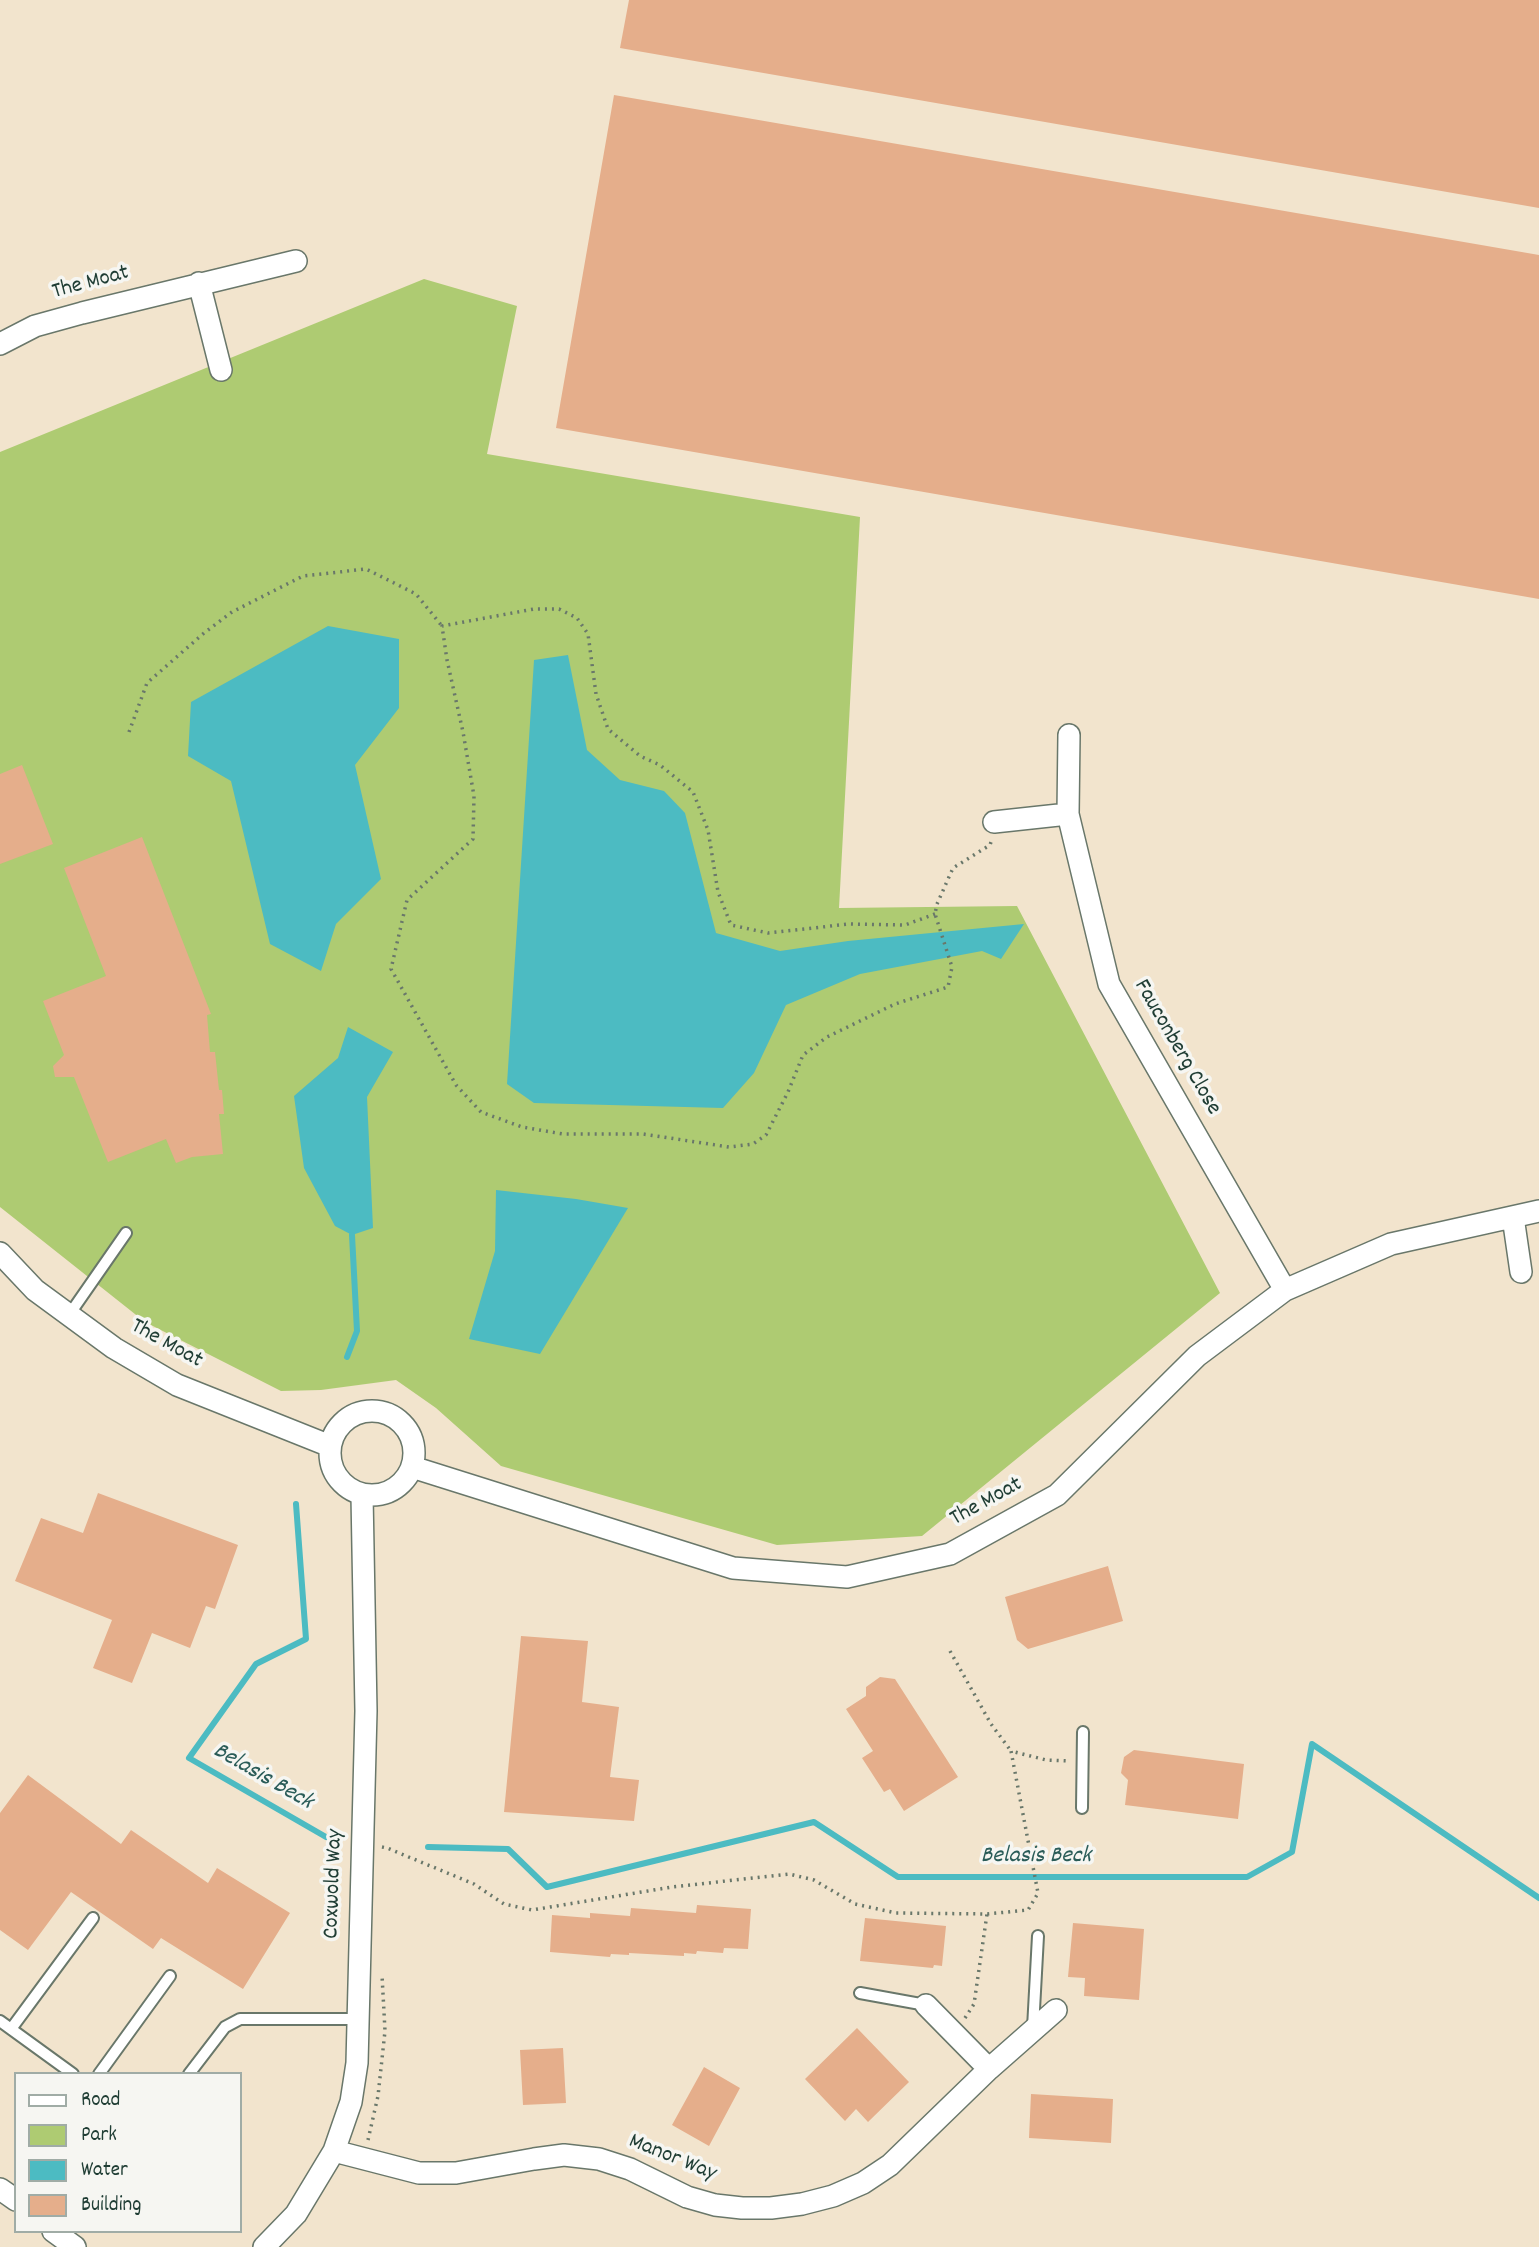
<!DOCTYPE html>
<style>
body{margin:0}
#map{position:relative;width:1539px;height:2247px;overflow:hidden;background:#f2e4cd;font-family:Dekko,sans-serif}
canvas{display:block}
.legend{position:absolute;left:14px;top:2072px;width:228px;height:161px;box-sizing:border-box;background:#f6f6f2;border:2px solid #a0aca6;margin:0;padding:9px 12px;list-style:none;font-size:21px;color:#1f3d34}
.legend li{display:flex;align-items:center;gap:14px;height:35px}
.legend b{width:35px;border:2px solid #a0aca6}
</style>
<div id="map">
<canvas width="1539" height="2247"></canvas>
<ul class="legend">
<li><b style="height:9px;background:#fff"></b>Road</li>
<li><b style="height:19px;background:#aecb72"></b>Park</li>
<li><b style="height:19px;background:#4cbbc2"></b>Water</li>
<li><b style="height:19px;background:#e5ae8b"></b>Building</li>
</ul>
</div>
<script>
const ctx = document.querySelector('canvas').getContext('2d');
ctx.lineJoin = 'round';
function fill(path, color) { ctx.fillStyle = color; ctx.fill(path, 'evenodd'); }
const poly = rows => new Path2D(rows.map(r => 'M' + r).join(''));
function strokePath(path, color, width, dash) { ctx.strokeStyle = color; ctx.lineWidth = width; ctx.lineCap = dash ? 'butt' : 'round'; ctx.setLineDash(dash || []); ctx.stroke(path); }
function drawText(font, color, halo, rows, align = 'center') {
  ctx.font = font + ' Dekko,sans-serif'; ctx.lineWidth = 7; ctx.setLineDash([]); ctx.textBaseline = 'middle'; ctx.strokeStyle = halo; ctx.fillStyle = color; for (const [text, x, y, turn = 0] of rows) {
    ctx.save(); ctx.translate(x, y); ctx.rotate((+turn || 0) * Math.PI / 180); ctx.textAlign = isNaN(turn) ? turn : align; if (halo) ctx.strokeText(text, 0, 0); ctx.fillText(text, 0, 0); ctx.restore();
  }
}
const green = poly([
 [424,279,517,306,487,454,860,517,839,908,1017,906,1220,1293,922,1536,777,1545,501,1466,436,1408,396,1380,321,1390,281,1391,145,1322,0,1207,0,452]
]);
const water = poly([
 [328,626,399,639,399,708,355,765,381,879,336,924,321,971,270,944,231,781,188,756,191,702],
 [568,655,587,750,620,780,664,791,685,813,716,933,780,951,848,941,1024,924,1001,959,982,951,860,974,786,1005,754,1073,723,1108,534,1103,507,1084,534,660],
 [348,1027,393,1052,367,1097,373,1228,352,1235,335,1226,304,1168,294,1096,338,1058],
 [496,1190,576,1199,628,1208,540,1354,469,1339,495,1251]
]);
const stream = poly([
 [347,1357,357,1331,352,1235],
 [296,1504,306,1639,256,1664,189,1758,326,1837],
 [428,1847,508,1849,547,1887,814,1822,898,1877,1247,1877,1292,1852,1312,1744,1539,1898]
]);
const building = poly([
 [629,0,1539,0,1539,208,620,48],
 [614,95,1539,255,1539,599,556,428],
 [22,765,53,844,0,864,0,774],
 [142,837,211,1014,207,1015,210,1052,215,1052,219,1090,222,1090,224,1114,219,1114,223,1154,192,1157,176,1163,166,1139,108,1162,74,1077,55,1077,53,1066,64,1055,43,1001,106,976,64,868],
 [98,1493,238,1545,215,1609,206,1606,190,1648,152,1633,132,1683,93,1668,112,1620,15,1581,41,1518,83,1533],
 [1108,1566,1123,1621,1028,1649,1017,1640,1005,1597],
 [521,1636,588,1641,582,1702,619,1707,610,1777,639,1780,634,1821,504,1812],
 [880,1677,895,1679,958,1777,904,1811,890,1789,884,1792,862,1758,873,1751,846,1709,866,1696,866,1687],
 [1134,1750,1244,1764,1238,1819,1125,1805,1128,1780,1121,1773,1124,1757],
 [28,1775,121,1844,131,1830,208,1883,217,1868,290,1913,243,1989,161,1938,153,1949,71,1892,28,1950,0,1930,0,1813],
 [697,1905,751,1909,748,1949,724,1948,723,1953,697,1951,696,1954,684,1953,684,1956,629,1953,629,1955,611,1954,610,1957,550,1952,552,1915,590,1918,590,1913,630,1916,631,1908,696,1913],
 [865,1918,946,1926,942,1966,934,1965,933,1968,860,1961],
 [1073,1923,1144,1929,1139,2000,1084,1996,1085,1978,1068,1977],
 [857,2028,909,2082,868,2122,856,2109,845,2121,805,2079],
 [563,2048,566,2103,523,2105,520,2050],
 [704,2067,740,2088,709,2146,672,2125],
 [1031,2094,1113,2099,1111,2143,1029,2138]
]);
const path = poly([
 [129,732,147,683,204,633,232,612,303,576,366,569,416,594,442,626],
 [935,914,905,925,849,924,768,933,731,925,718,892,708,830,693,792,660,765,640,756,608,729,596,694,588,634,577,618,559,609,534,609,442,626,447,660,463,732,474,796,473,839,407,900,391,969,456,1085,481,1112,522,1127,563,1134,643,1134,729,1147,753,1144,766,1135,788,1092,803,1055,827,1037,895,1004,948,987,952,967,935,914,937,904,953,868,990,845,991,842],
 [950,1651,991,1724,1011,1751],
 [382,1847,387,1848,474,1884,504,1904,532,1910,672,1887,789,1874,814,1880,855,1904,896,1913,987,1914,1028,1910,1038,1893,1011,1751,1046,1760,1069,1761],
 [965,2018,974,2004,987,1914],
 [368,2140,378,2096,385,2031,382,1975]
]);
const service = poly([
 [69,1315,126,1233],
 [1082,1808,1083,1732],
 [860,1993,926,2005],
 [0,2021,73,2074],
 [1033,2028,1038,1936],
 [11,2029,93,1918],
 [99,2074,170,1976],
 [189,2074,225,2027,240,2019,357,2019]
]);
const minor = poly([
 [199,283,221,370],
 [0,344,35,326,82,313,296,261],
 [1069,735,1068,814,1109,984,1285,1290],
 [994,822,1068,814],
 [1513,1217,1521,1272],
 [0,1253,35,1290,114,1348,177,1385,330,1446],
 '330 1453a42 42 0 1 1 84 0a42 42 0 1 1-84 0Z',
 [412,1467,733,1568,847,1577,950,1554,1057,1495,1197,1356,1285,1290,1391,1244,1539,1211],
 [926,2005,989,2069],
 [334,2151,419,2173,456,2173,534,2159,564,2155,599,2159,630,2169,687,2197,715,2205,742,2208,771,2208,802,2204,833,2196,863,2183,890,2165,989,2069,1056,2010],
 [0,2189,16,2200],
 [53,2231,75,2247],
 [264,2247,296,2214,334,2151,351,2102,357,2063,366,1711,362,1495]
]);
const streetNames = [
 ["The Moat",91,284,-15],
 ["Fauconberg Close",1176,1048,60],
 ["The Moat",166,1345,29],
 ["The Moat",987,1503,-29],
 ["Coxwold Way",335,1884,-88],
 ["Manor Way",672,2159,22]
];
const waterNames = [
 ["Belasis Beck",262,1778,30],
 ["Belasis Beck",1036,1858]
];
fill(green, '#aecb72');
fill(water, '#4cbbc2');
strokePath(stream, '#4cbbc2', 6);
fill(building, '#e5ae8b');
strokePath(service, '#69776a', 14);
strokePath(minor, '#69776a', 24);
strokePath(path, '#69776a', 3.5, [2, 5]);
strokePath(service, '#fff', 10);
strokePath(minor, '#fff', 21);
drawText('23px', '#1f3d34', '#f6f6f2', streetNames);
drawText('italic 24px', '#2a5c58', '#f6f6f2', waterNames);
</script>
